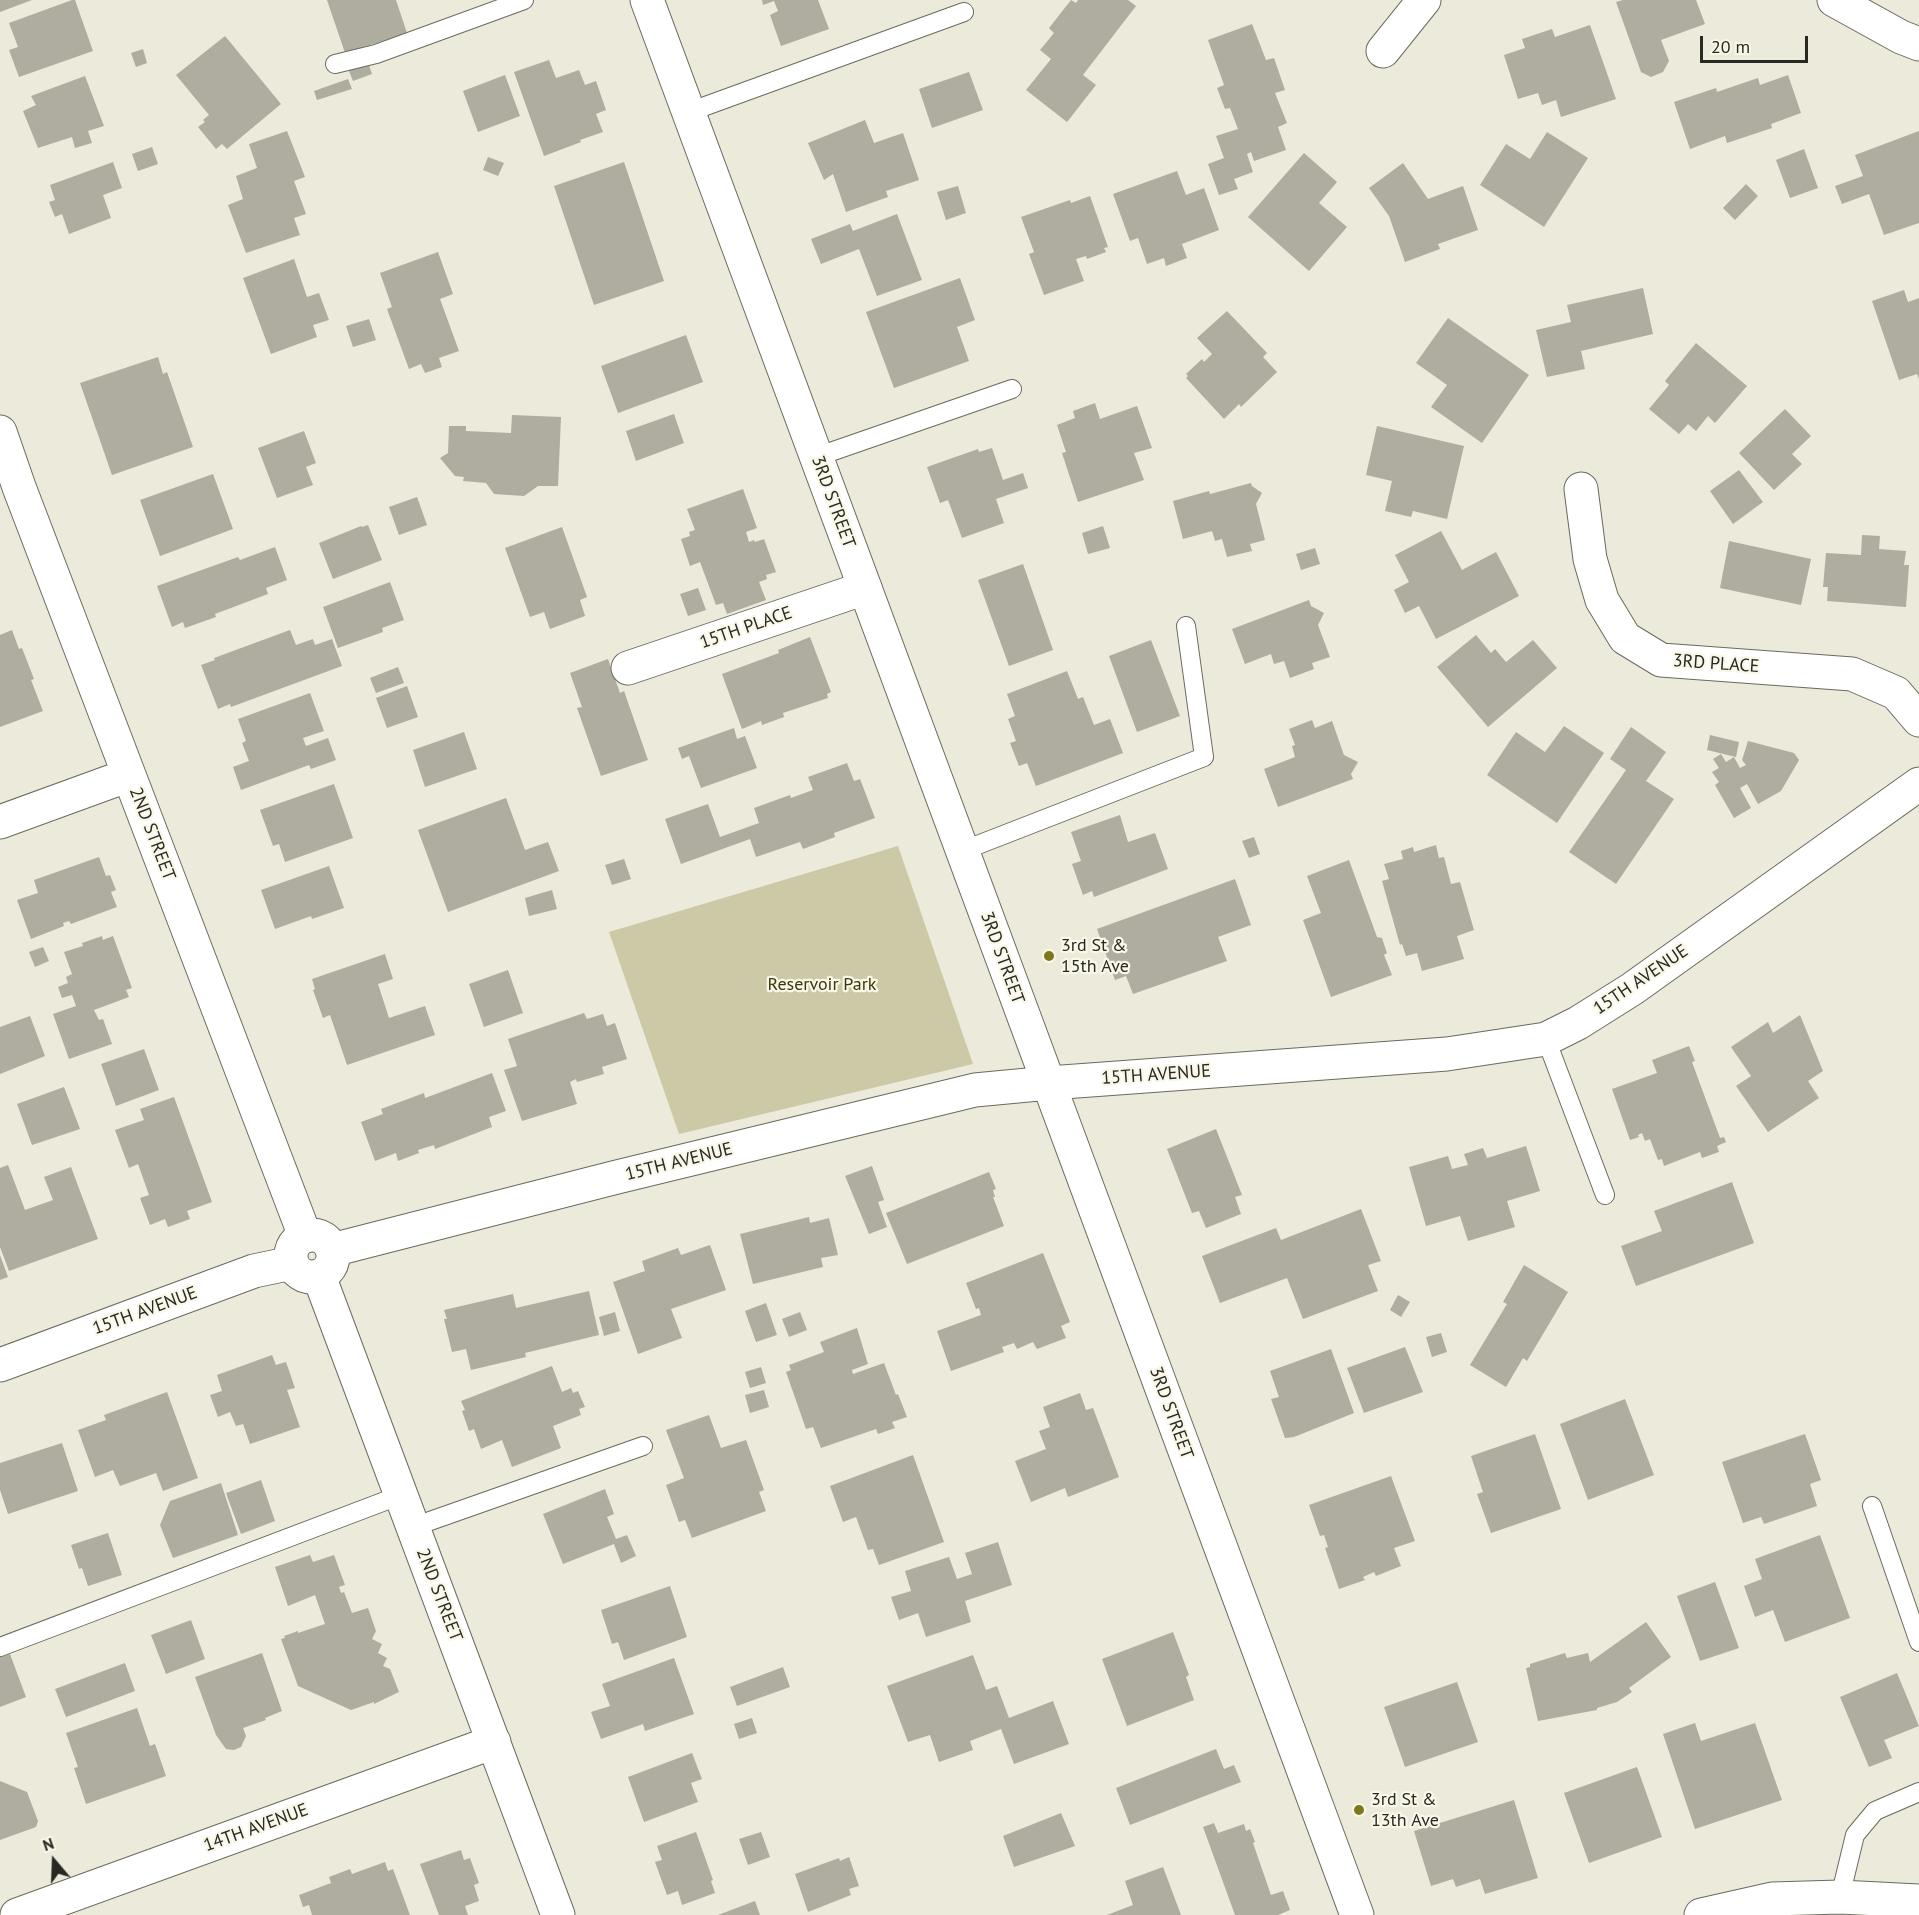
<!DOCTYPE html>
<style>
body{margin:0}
#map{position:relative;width:1919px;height:1915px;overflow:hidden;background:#ebeadb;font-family:"PT Sans",sans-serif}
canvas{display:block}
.north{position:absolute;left:24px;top:1831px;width:60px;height:60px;-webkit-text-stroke:4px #f8f7e8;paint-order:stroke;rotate:341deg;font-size:16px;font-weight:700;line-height:24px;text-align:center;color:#292923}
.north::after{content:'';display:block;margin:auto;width:21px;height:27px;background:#292923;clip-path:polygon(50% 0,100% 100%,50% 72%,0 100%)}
.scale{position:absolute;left:1700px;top:36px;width:108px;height:27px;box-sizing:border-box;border:3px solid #292923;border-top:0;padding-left:8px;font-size:18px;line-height:21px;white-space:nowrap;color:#292923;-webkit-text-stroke:4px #f8f7e8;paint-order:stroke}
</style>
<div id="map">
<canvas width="1919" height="1915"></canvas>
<div class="north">N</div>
<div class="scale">20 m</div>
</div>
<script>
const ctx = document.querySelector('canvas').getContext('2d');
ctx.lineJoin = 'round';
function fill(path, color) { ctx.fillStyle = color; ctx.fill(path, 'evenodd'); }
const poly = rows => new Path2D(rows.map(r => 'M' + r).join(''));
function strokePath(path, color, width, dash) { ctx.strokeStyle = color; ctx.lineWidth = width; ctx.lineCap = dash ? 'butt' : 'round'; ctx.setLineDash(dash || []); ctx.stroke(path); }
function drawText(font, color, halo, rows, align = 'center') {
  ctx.font = font + ' "PT Sans",sans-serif'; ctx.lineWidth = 4.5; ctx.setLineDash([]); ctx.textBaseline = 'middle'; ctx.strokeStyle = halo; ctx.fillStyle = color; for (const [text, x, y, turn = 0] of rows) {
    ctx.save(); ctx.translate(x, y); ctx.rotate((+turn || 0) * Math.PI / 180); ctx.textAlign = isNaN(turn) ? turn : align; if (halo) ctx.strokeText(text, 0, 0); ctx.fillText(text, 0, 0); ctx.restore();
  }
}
const green = poly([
 [898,846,973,1064,679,1134,609,932]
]);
const building = poly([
 [0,0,32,0,0,12],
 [72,0,75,0,93,51,19,77,9,50,18,47,9,23],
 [327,0,396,0,407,33,345,53],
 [762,0,818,0,829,29,781,46,770,15,778,11,774,1,763,5],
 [1071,0,1076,3,1078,0,1128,0,1136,6,1083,75,1096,85,1067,122,1026,90,1051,59,1040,50,1054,33,1049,28],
 [1623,0,1696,0,1705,24,1661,40,1669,61,1663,72,1651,77,1641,72,1616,2],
 [1252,24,1266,60,1274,58,1285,90,1275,93,1287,123,1278,127,1286,150,1254,161,1251,152,1247,154,1253,172,1234,179,1238,189,1219,195,1208,164,1224,158,1216,136,1238,129,1230,108,1225,109,1217,88,1224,85,1208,40],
 [1590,25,1616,99,1561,117,1556,100,1542,105,1538,93,1518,99,1504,55,1525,48,1522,39,1552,29,1555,37],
 [225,36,281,104,227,149,222,144,216,149,198,127,205,122,203,120,209,115,176,75],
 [143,49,147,63,136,67,131,53],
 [367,59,372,74,353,81,347,66],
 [549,60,556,78,579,70,585,85,596,81,606,110,596,114,603,132,580,140,581,142,544,156,514,72],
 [969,72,983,110,932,128,919,89],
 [505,75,520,116,478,132,463,91],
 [1788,75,1801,113,1771,124,1772,128,1727,143,1725,136,1690,149,1674,102,1716,88,1717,92,1758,78,1760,85],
 [85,76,104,126,88,131,92,143,75,148,72,137,38,148,23,111,36,105,31,96],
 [348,79,352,89,317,100,314,91],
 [865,120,874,143,903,133,919,180,886,191,888,197,846,212,833,174,824,180,808,143],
 [287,131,305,177,294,181,306,214,294,218,300,235,246,253,228,205,243,199,236,176,257,168,249,144],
 [1919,131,1919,223,1884,235,1869,194,1842,204,1835,186,1863,176,1855,155],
 [1547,132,1588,158,1544,227,1480,185,1506,144,1530,159],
 [152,147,158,164,138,171,132,154],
 [1804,149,1818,188,1790,198,1776,160],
 [1304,153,1337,182,1319,203,1347,227,1309,271,1248,217],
 [488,157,504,163,498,176,483,170],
 [113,162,122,188,103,195,111,218,69,234,62,214,55,217,49,202,55,200,50,185],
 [624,162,664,281,594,305,554,186],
 [1403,163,1428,199,1463,186,1478,230,1438,244,1440,249,1405,262,1389,216,1369,188],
 [1177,171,1186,195,1204,188,1219,230,1182,244,1187,258,1166,266,1164,258,1147,264,1138,238,1130,241,1113,194],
 [1746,184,1758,196,1735,220,1723,208],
 [958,186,966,213,946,220,937,192],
 [1090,196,1108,247,1104,248,1106,252,1087,259,1086,256,1076,259,1084,281,1044,295,1029,254,1034,252,1021,217,1070,200,1071,203],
 [897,214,922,280,877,296,859,249,821,264,811,239,850,224,853,231],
 [438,252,453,294,440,299,459,351,439,358,442,367,425,373,421,364,409,369,387,309,392,307,380,273],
 [294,259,307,297,319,293,329,320,313,325,317,337,271,354,243,278],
 [960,278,975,320,957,327,969,361,894,388,866,312],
 [1643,288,1653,334,1581,351,1585,369,1547,377,1536,330,1571,322,1567,305],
 [1904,290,1908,302,1919,298,1919,379,1917,374,1899,380,1872,301],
 [1227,311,1267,353,1263,357,1277,372,1241,407,1239,404,1224,419,1186,378,1188,376,1186,374,1202,359,1204,362,1212,354,1197,338],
 [1448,318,1529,375,1482,443,1431,407,1447,385,1416,363],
 [369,319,376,340,353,347,346,326],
 [686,335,703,382,618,413,601,366],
 [1696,343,1747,386,1715,423,1708,416,1696,431,1688,424,1679,434,1649,409,1669,385,1665,381],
 [158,357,163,374,167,372,193,447,112,475,80,383],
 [1095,403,1100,419,1137,406,1152,448,1134,453,1144,480,1078,502,1062,453,1066,452,1057,425,1075,418,1073,411],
 [1785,409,1811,436,1792,454,1802,464,1774,490,1739,453],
 [674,414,684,443,636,461,626,431],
 [512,415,561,417,558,486,538,486,524,496,494,494,486,483,463,481,464,477,455,476,440,458,448,453,449,426,466,426,466,431,511,433],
 [1377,426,1464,446,1447,519,1413,511,1411,517,1385,511,1392,481,1366,475],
 [304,431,316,463,306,467,313,485,277,498,258,448],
 [992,448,1003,480,1023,473,1028,488,996,499,1004,523,962,538,948,500,940,503,927,467,978,449,979,452],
 [1739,470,1763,502,1733,524,1710,491],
 [213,474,233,529,160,556,140,500],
 [1251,483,1252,486,1262,493,1256,504,1265,540,1250,544,1252,551,1227,557,1222,539,1215,541,1212,531,1183,539,1173,501,1209,491,1210,494],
 [743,489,757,528,746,532,749,542,754,540,755,542,764,539,776,572,766,575,767,579,759,582,766,600,727,614,723,603,716,605,700,562,690,566,681,539,690,536,689,532,695,530,687,509],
 [417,497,427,525,399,535,389,507],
 [368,525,382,560,333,579,319,543,361,526,362,527],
 [1103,526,1110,548,1088,554,1082,533],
 [562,527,587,597,580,600,585,616,550,629,544,612,530,617,505,548],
 [1441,531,1462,570,1496,552,1519,596,1436,639,1419,606,1405,613,1394,590,1409,582,1395,555],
 [1862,535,1880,536,1879,549,1906,551,1904,565,1909,565,1906,607,1827,601,1828,587,1823,587,1826,553,1861,555],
 [1729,541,1811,559,1801,605,1720,588],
 [275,547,287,580,266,588,268,594,215,614,216,617,185,628,183,622,172,627,157,586,238,557,240,560],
 [1315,548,1320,564,1301,570,1296,554],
 [1023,564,1053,650,1009,666,978,580],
 [390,582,404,620,382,628,383,632,338,648,323,607],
 [698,588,706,610,688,616,680,594],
 [1309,600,1311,606,1324,613,1318,625,1330,657,1312,663,1314,669,1290,678,1284,661,1274,664,1271,654,1245,664,1232,629],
 [12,630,19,649,22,648,34,679,31,680,43,711,0,727,0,635],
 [290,630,296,645,313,639,315,645,332,639,342,666,231,707,230,704,218,709,201,665,215,660,214,658],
 [1476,635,1491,653,1495,649,1506,662,1533,640,1557,668,1488,727,1437,667],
 [810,637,831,692,827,694,828,698,783,713,784,717,762,725,761,721,742,729,722,674,779,653,778,650],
 [1151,640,1180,716,1137,732,1109,656],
 [608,659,620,693,624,691,648,760,601,776,577,708,582,707,570,673],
 [398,667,404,683,376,693,370,678],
 [1067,671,1078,699,1083,697,1094,725,1110,719,1123,753,1036,786,1027,763,1019,766,1010,743,1016,741,1008,719,1015,716,1007,694],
 [407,686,418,717,387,728,376,698],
 [310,693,324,731,303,738,306,746,328,738,336,760,311,769,309,765,241,790,233,767,249,761,242,743,246,741,238,719],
 [1312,720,1315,728,1332,721,1344,755,1358,762,1351,774,1353,779,1278,807,1264,769,1295,757,1292,746,1295,745,1289,729],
 [1564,726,1604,753,1557,823,1487,775,1516,732,1545,752],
 [1631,727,1666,752,1646,781,1674,799,1616,884,1569,852,1626,770,1610,759],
 [734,728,737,739,745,736,757,768,701,788,689,756,682,759,678,748],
 [464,732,477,769,425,787,413,750],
 [1710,735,1739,742,1736,757,1707,750],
 [1748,741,1794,753,1799,760,1781,791,1758,804,1747,784,1740,788,1751,808,1734,818,1715,785,1719,782,1712,772,1719,768,1713,759,1721,754,1726,762,1734,757,1740,768,1746,765,1742,760],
 [847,763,854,781,860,779,875,818,834,833,835,837,803,849,800,842,756,857,750,839,681,864,665,819,708,804,720,837,759,823,754,808,790,795,791,798,813,790,808,777],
 [334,784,353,838,285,862,279,844,273,846,260,810],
 [506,798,525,850,548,842,559,871,448,912,418,830],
 [1120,815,1128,842,1155,833,1168,869,1094,897,1092,891,1083,895,1072,864,1081,861,1071,832],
 [1254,837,1260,854,1249,858,1242,841],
 [1436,845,1439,858,1444,857,1451,884,1460,882,1474,930,1457,936,1464,959,1422,971,1417,953,1406,956,1402,944,1400,945,1382,881,1389,879,1384,864,1403,859,1401,851,1413,847,1414,852],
 [99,857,106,876,110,875,116,890,111,892,117,907,71,924,69,921,63,923,64,926,31,939,17,900,38,893,34,880],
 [624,859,631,879,612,885,605,865],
 [1349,860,1377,937,1382,938,1387,953,1384,955,1392,975,1331,997,1303,920,1321,913,1307,876],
 [329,866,344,908,312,919,311,916,275,929,261,890],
 [1235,879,1251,925,1218,937,1227,961,1133,994,1126,976,1115,980,1097,929],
 [552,890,557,909,529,916,525,898],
 [102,936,103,940,113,936,132,988,126,990,129,997,94,1010,99,1020,103,1019,112,1044,69,1059,53,1014,76,1006,72,995,62,998,58,987,68,983,66,977,72,974,64,952,83,946,82,943],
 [43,947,49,961,35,967,29,952],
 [385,954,393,979,378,984,389,1018,425,1006,435,1035,347,1065,330,1015,323,1018,313,990,315,989,312,979],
 [508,970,523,1013,484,1027,469,984],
 [584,1013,587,1019,603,1014,607,1026,615,1023,627,1059,602,1067,604,1074,577,1082,576,1079,570,1082,577,1104,522,1121,504,1070,517,1066,508,1039],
 [1800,1015,1823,1071,1808,1081,1819,1098,1768,1132,1736,1086,1751,1076,1731,1047,1768,1022,1773,1033],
 [30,1016,45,1056,0,1074,0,1027],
 [1689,1046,1695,1061,1692,1062,1720,1138,1724,1137,1726,1142,1717,1146,1719,1152,1702,1158,1700,1152,1664,1166,1662,1159,1658,1160,1650,1139,1645,1141,1642,1133,1638,1135,1639,1137,1630,1140,1612,1089,1657,1073,1652,1060],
 [144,1049,159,1090,116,1106,101,1064],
 [492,1073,506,1111,489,1117,492,1127,435,1149,434,1145,418,1150,419,1153,398,1161,396,1153,375,1161,361,1122,383,1114,381,1109,424,1093,425,1098],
 [64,1087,80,1129,32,1145,17,1104],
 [174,1097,212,1202,187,1211,190,1219,168,1227,165,1219,150,1225,140,1198,149,1195,138,1164,129,1168,115,1130,144,1120,140,1109],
 [1216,1129,1242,1195,1235,1197,1241,1214,1206,1228,1199,1211,1192,1213,1167,1149],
 [1526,1146,1540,1191,1507,1201,1515,1227,1468,1241,1460,1216,1426,1226,1409,1167,1448,1156,1452,1169,1468,1165,1464,1154,1483,1148,1487,1158],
 [8,1165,25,1210,53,1200,44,1177,71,1167,98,1239,9,1271,0,1247,0,1168],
 [872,1166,884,1200,878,1202,887,1227,869,1234,845,1176],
 [989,1172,996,1189,993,1190,995,1197,993,1197,1004,1226,907,1264,886,1213],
 [1732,1182,1754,1243,1636,1286,1621,1246,1662,1231,1654,1211],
 [1361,1209,1381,1261,1368,1265,1378,1291,1303,1319,1287,1278,1220,1303,1202,1256,1276,1228,1281,1240],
 [809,1217,810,1223,829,1218,838,1255,821,1258,823,1267,753,1284,740,1234],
 [710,1245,726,1290,671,1309,682,1338,638,1354,613,1282,645,1271,642,1261,678,1248,681,1255],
 [1043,1253,1070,1322,1061,1326,1066,1338,1037,1349,1033,1342,1017,1349,1014,1343,1002,1347,1004,1352,951,1371,937,1331,981,1315,979,1308,976,1309,966,1283],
 [0,1255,8,1277,0,1280],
 [1524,1265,1568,1292,1527,1361,1523,1358,1506,1387,1470,1365,1507,1304,1503,1302],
 [589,1291,599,1335,525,1353,526,1357,471,1370,466,1349,452,1352,444,1319,447,1319,444,1310,513,1294,516,1308],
 [1398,1295,1410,1302,1401,1317,1390,1310],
 [766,1303,777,1335,756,1342,745,1311],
 [615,1312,620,1331,604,1336,599,1317],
 [800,1312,807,1330,789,1337,782,1319],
 [857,1328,868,1364,852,1370,853,1374,884,1363,896,1395,898,1394,907,1417,892,1422,895,1428,878,1434,876,1429,821,1448,813,1427,806,1429,786,1372,791,1370,789,1365,824,1352,820,1342],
 [1441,1333,1447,1352,1432,1357,1426,1337],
 [1405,1347,1423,1392,1364,1413,1347,1368],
 [1331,1349,1354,1413,1294,1437,1285,1438,1271,1399,1279,1397,1270,1371],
 [272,1355,276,1365,286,1362,295,1388,287,1390,300,1427,250,1444,243,1424,236,1426,230,1412,218,1417,210,1395,222,1391,217,1375],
 [552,1366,562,1392,571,1388,573,1393,578,1391,585,1407,579,1409,581,1415,553,1426,561,1448,512,1467,502,1440,481,1449,474,1429,469,1431,462,1411,465,1410,461,1401],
 [761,1367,766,1383,750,1388,745,1372],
 [764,1390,769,1407,750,1413,745,1395],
 [167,1392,198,1478,163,1491,156,1473,120,1486,113,1470,95,1477,78,1430,106,1420,104,1415],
 [1080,1393,1086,1410,1093,1408,1119,1477,1068,1497,1065,1488,1031,1502,1015,1461,1046,1449,1039,1431,1050,1427,1043,1407],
 [1625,1399,1654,1475,1588,1500,1560,1424],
 [709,1415,721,1448,746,1440,764,1490,759,1492,766,1511,692,1538,685,1520,679,1522,666,1485,684,1478,666,1430],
 [1535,1434,1561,1509,1491,1533,1477,1494,1483,1492,1471,1456],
 [1805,1434,1821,1480,1810,1484,1817,1506,1764,1524,1761,1517,1743,1523,1722,1462],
 [62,1443,78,1491,8,1514,0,1490,0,1463],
 [913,1455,944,1542,879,1565,873,1549,868,1550,856,1517,843,1522,830,1486],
 [1391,1476,1415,1541,1394,1548,1401,1566,1376,1576,1374,1572,1363,1577,1365,1580,1339,1589,1325,1548,1328,1547,1324,1535,1320,1536,1309,1505],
 [261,1480,275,1521,241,1534,226,1493],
 [221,1483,238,1535,173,1558,160,1525,170,1501],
 [605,1489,614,1514,607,1517,616,1539,627,1535,636,1556,621,1563,614,1544,563,1564,543,1514],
 [108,1533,122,1575,88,1586,82,1568,79,1569,71,1545],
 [1820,1535,1850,1618,1785,1642,1773,1610,1755,1617,1744,1586,1762,1579,1755,1559],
 [998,1542,1012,1585,965,1601,971,1622,926,1637,918,1613,899,1620,891,1597,911,1591,905,1571,949,1557,957,1579,972,1574,965,1553],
 [310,1555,313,1562,334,1555,345,1585,339,1587,341,1593,344,1592,352,1613,368,1608,376,1631,372,1639,382,1644,378,1653,387,1658,383,1666,390,1669,399,1692,374,1704,374,1702,351,1710,298,1686,281,1639,285,1638,284,1636,298,1631,298,1633,325,1624,315,1595,288,1606,275,1567],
 [1715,1582,1739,1648,1700,1661,1677,1596],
 [670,1586,687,1637,624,1660,618,1642,612,1644,601,1610],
 [191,1620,205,1659,166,1674,151,1635],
 [1646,1622,1671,1657,1629,1688,1632,1692,1617,1702,1597,1708,1597,1710,1538,1721,1526,1668,1530,1667,1530,1664,1565,1653,1567,1658,1588,1653,1590,1662],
 [1173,1632,1189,1675,1186,1677,1194,1700,1127,1726,1102,1659],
 [262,1653,282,1711,265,1718,266,1720,243,1728,246,1736,241,1747,234,1750,226,1749,216,1735,195,1677],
 [10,1654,26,1697,0,1707,0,1657],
 [973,1655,986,1690,997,1686,1009,1718,1053,1701,1069,1744,1014,1764,1001,1729,970,1741,973,1750,939,1762,930,1735,908,1742,887,1686],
 [674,1658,694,1714,645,1731,643,1724,601,1739,591,1712,610,1706,602,1684],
 [125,1663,135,1691,66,1717,55,1689],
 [783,1667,790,1687,737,1706,730,1687],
 [1897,1673,1919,1726,1884,1740,1892,1758,1869,1767,1840,1697],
 [1457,1682,1478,1742,1405,1767,1384,1707],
 [137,1708,150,1746,155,1744,166,1776,86,1804,74,1768,78,1767,66,1733],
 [752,1718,757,1733,739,1739,734,1724],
 [1695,1723,1701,1741,1755,1723,1782,1800,1695,1829,1663,1734],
 [1216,1749,1224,1769,1234,1765,1241,1782,1130,1825,1116,1788],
 [692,1753,702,1779,691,1783,698,1802,644,1822,628,1777],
 [1637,1767,1662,1837,1589,1863,1564,1793],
 [0,1781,27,1792,38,1821,36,1827,0,1840],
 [1514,1800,1538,1878,1485,1894,1480,1879,1456,1887,1453,1879,1431,1886,1414,1831],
 [1061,1813,1075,1846,1014,1867,1003,1836],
 [1214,1823,1218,1833,1244,1824,1246,1831,1250,1829,1255,1842,1253,1843,1271,1895,1283,1891,1290,1910,1278,1915,1235,1915,1203,1827],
 [696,1832,713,1880,711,1881,715,1893,682,1905,678,1891,667,1895,655,1862,662,1860,657,1846],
 [761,1832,770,1857,748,1865,739,1839],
 [461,1850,464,1860,470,1858,479,1883,474,1885,479,1901,465,1906,468,1915,439,1915,420,1864],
 [849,1857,859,1886,849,1889,851,1895,808,1912,795,1874,839,1858,840,1861],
 [385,1862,388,1871,393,1869,410,1915,312,1915,309,1905,303,1907,299,1895,331,1883,329,1877,350,1869,352,1874],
 [1163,1867,1181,1915,1107,1915,1133,1905,1125,1881],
 [755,1901,760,1915,718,1915]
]);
const service = poly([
 [335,64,376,54,524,0],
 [689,112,964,12],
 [816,457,1012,389],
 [962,851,1204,757,1186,626],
 [1546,1039,1605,1195],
 [1872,1506,1919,1642],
 [413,1527,643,1446],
 [0,1647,401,1495],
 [1840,1897,1855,1835,1875,1811,1919,1792]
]);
const minor = poly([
 [1383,51,1424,0],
 [0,432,19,487,305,1236],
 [1581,489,1590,559,1602,600,1625,638,1661,660,1852,674,1896,693,1919,720],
 [628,668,865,588],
 [0,822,129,775],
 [319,1276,558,1915],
 [17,1915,494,1742],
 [1701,1915,1772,1899,1840,1897,1919,1901]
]);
const tertiary = poly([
 [647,0,1357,1915],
 [1834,0,1901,37,1919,44],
 '291 1256a21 21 0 1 1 42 0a21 21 0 1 1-42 0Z',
 [332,1250,613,1178,975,1090,1049,1083,1447,1054,1546,1039,1578,1023,1632,989,1919,784],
 [0,1365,254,1271,292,1263]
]);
const markers = [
 [1049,956,6,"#7f771b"],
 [1359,1810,6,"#7f771b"]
];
const streetNames = [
 ["3RD STREET",833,502,70],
 ["15TH PLACE",746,628,-19],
 ["3RD PLACE",1716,664,4],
 ["2ND STREET",152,834,69],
 ["3RD STREET",1002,958,70],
 ["15TH AVENUE",1641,980,-34],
 ["15TH AVENUE",1156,1075,-4],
 ["15TH AVENUE",679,1162,-14],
 ["15TH AVENUE",145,1311,-20],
 ["3RD STREET",1171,1413,70],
 ["2ND STREET",439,1595,69],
 ["14TH AVENUE",256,1828,-20]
];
const poiNames = [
 ["3rd St &",1061,946],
 ["15th Ave",1061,967],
 ["3rd St &",1371,1800],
 ["13th Ave",1371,1821]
];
const parkNames = [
 ["Reservoir Park",822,985]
];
fill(green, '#ccc9a7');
fill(building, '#aead9f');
strokePath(service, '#6b6a5d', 20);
strokePath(minor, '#6b6a5d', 35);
strokePath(tertiary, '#6b6a5d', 35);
strokePath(service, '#fff', 18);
strokePath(minor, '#fff', 33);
strokePath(tertiary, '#fff', 33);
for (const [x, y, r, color] of markers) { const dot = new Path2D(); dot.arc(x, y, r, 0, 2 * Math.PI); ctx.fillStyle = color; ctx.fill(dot); strokePath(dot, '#f8f7e8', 2); }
drawText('18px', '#292923', '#f8f7e8', streetNames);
drawText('18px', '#292923', '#f8f7e8', poiNames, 'left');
drawText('18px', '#3c380a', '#f8f7e8', parkNames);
</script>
